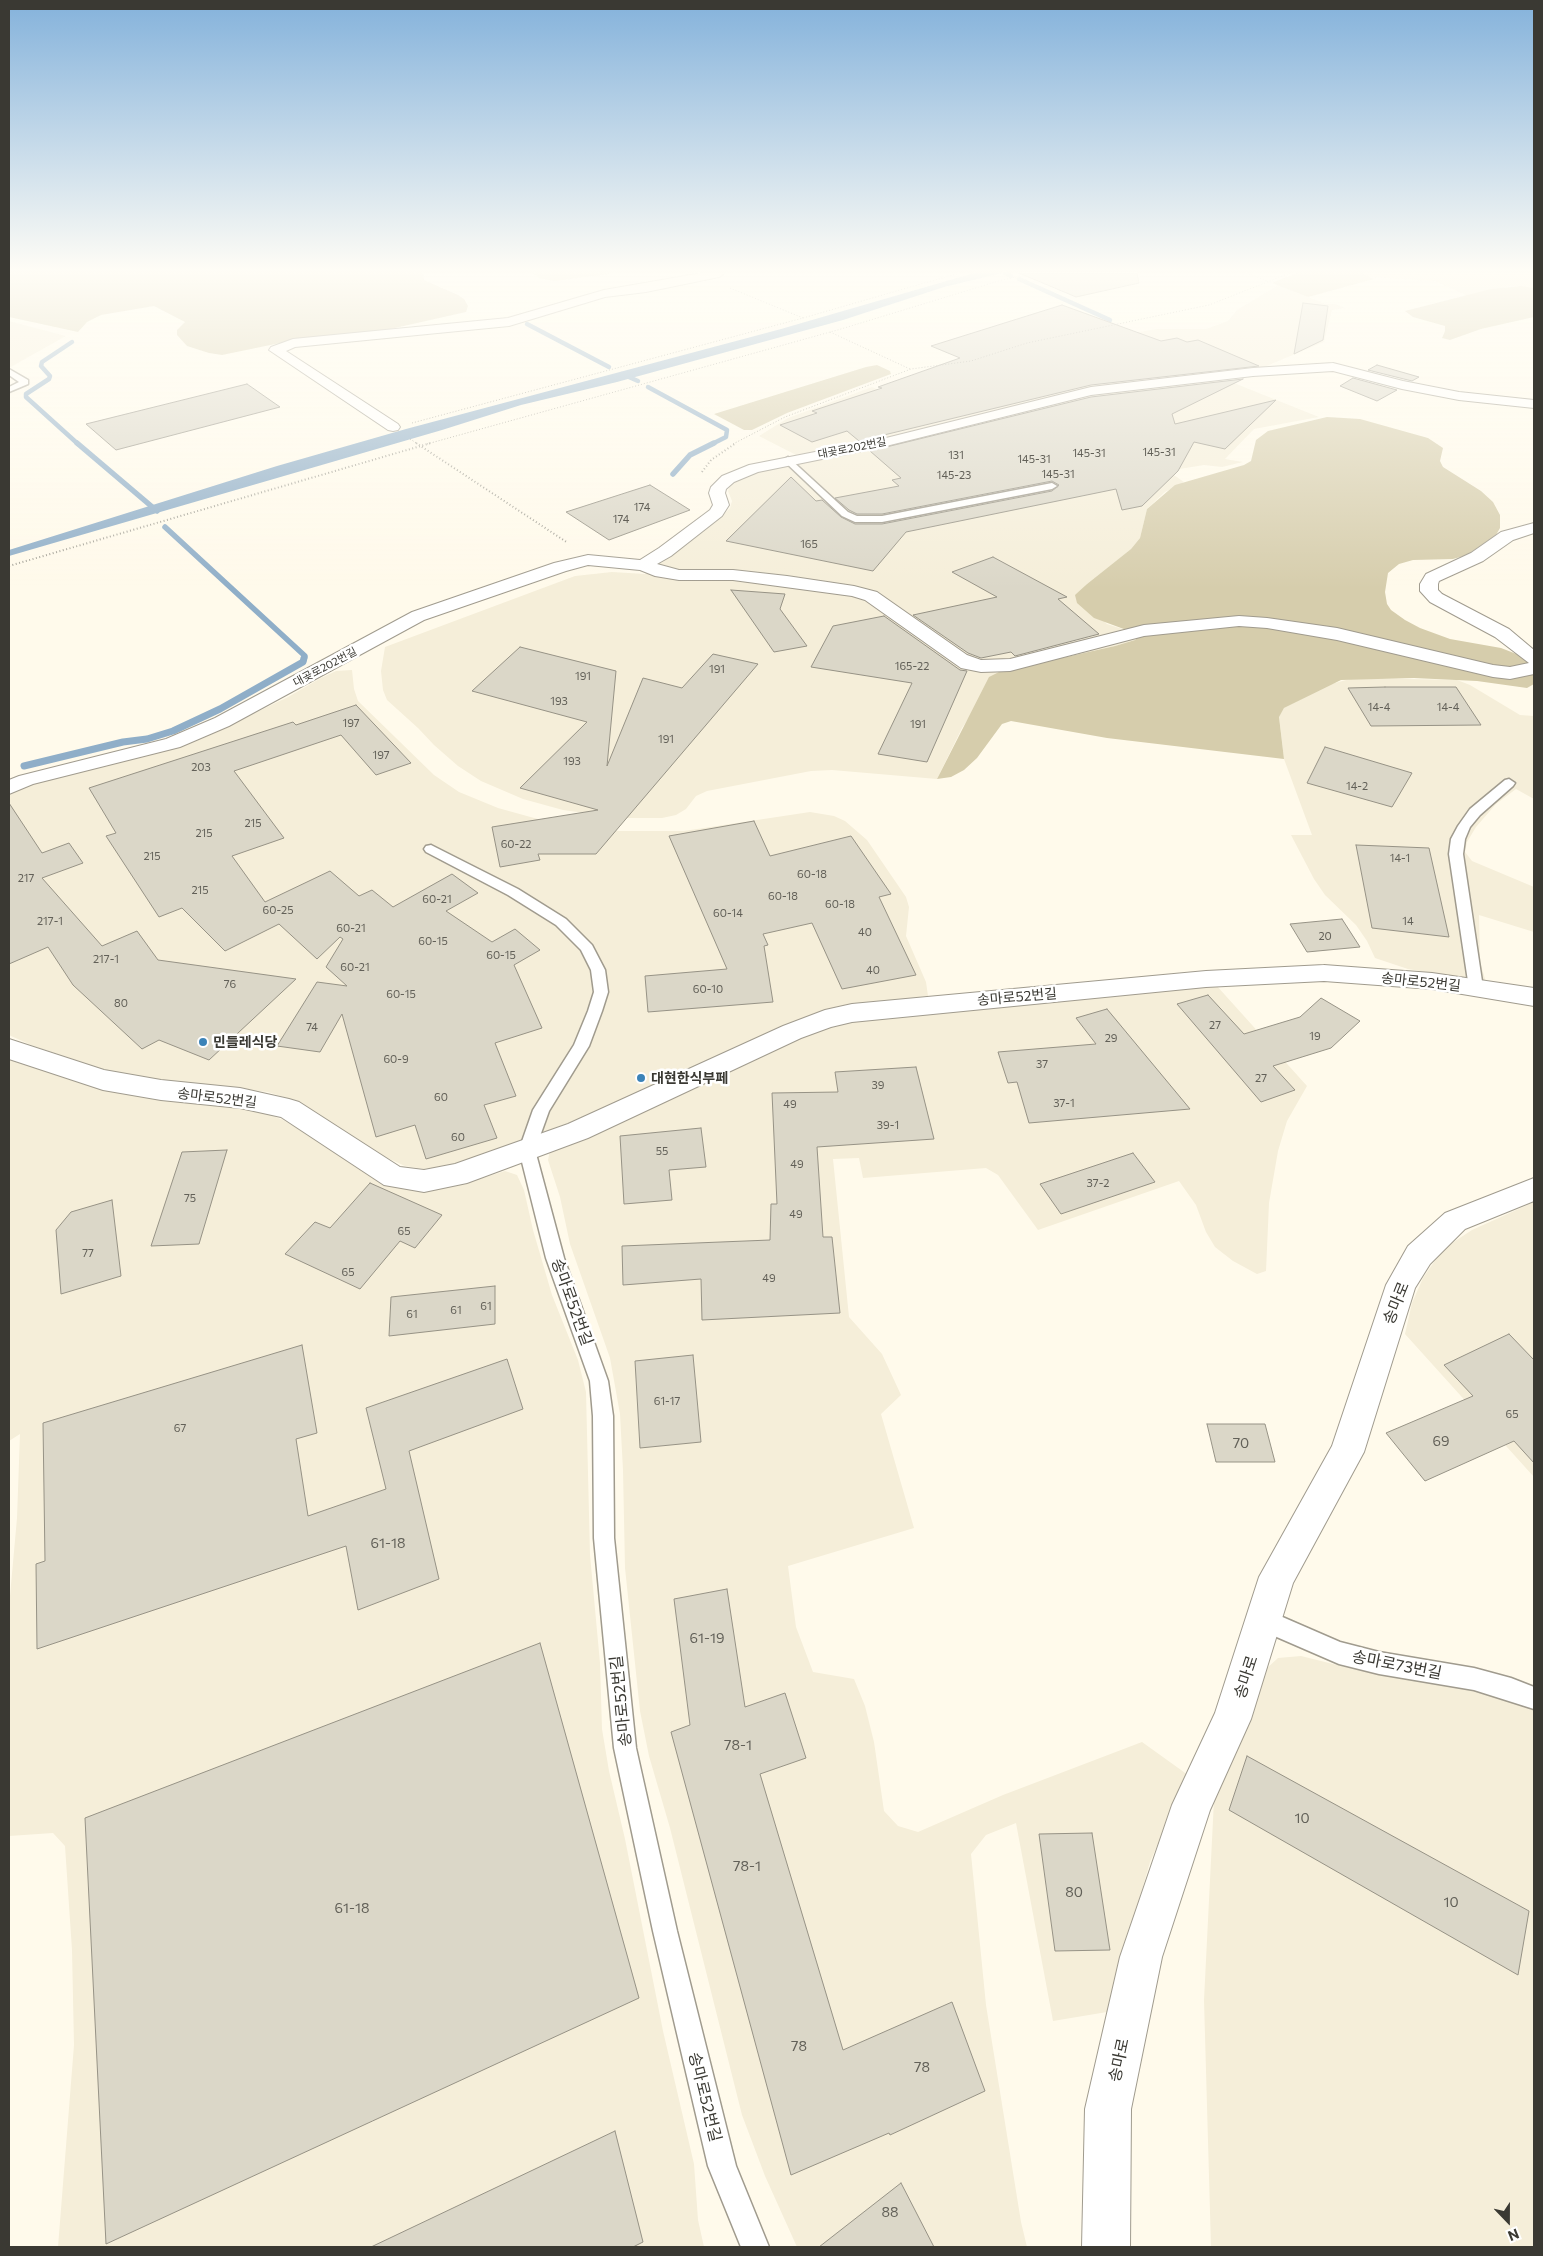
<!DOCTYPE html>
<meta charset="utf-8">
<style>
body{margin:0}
#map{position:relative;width:1543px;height:2256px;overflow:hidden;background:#fffaeb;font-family:Commissioner,sans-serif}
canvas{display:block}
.frame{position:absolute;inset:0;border:10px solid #3a3933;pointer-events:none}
.north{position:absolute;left:1483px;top:2196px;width:50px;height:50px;-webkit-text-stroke:4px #fff;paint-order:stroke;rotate:158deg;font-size:14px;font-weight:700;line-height:20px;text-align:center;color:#3a3933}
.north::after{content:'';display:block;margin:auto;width:18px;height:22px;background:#3a3933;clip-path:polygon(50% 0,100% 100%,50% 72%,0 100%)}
</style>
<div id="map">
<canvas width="1543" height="2256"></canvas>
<div class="frame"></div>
<div class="north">N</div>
</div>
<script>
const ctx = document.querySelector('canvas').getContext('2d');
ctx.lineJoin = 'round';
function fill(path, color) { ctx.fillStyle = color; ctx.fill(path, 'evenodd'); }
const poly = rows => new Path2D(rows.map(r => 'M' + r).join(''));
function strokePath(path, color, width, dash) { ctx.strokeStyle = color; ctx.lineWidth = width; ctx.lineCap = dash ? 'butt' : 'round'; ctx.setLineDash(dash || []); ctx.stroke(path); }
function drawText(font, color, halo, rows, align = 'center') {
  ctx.font = font + ' Commissioner,"Noto Sans KR",sans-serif'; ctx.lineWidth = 5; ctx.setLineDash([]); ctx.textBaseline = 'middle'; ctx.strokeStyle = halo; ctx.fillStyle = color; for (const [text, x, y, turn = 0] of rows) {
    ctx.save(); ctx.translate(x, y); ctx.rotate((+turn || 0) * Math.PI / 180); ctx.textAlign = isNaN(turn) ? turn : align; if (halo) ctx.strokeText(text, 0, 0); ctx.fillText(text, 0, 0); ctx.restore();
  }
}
const built = poly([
 [1361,273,1534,273,1534,288,1510,286,1468,296,1434,281,1370,277],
 [1278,285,1326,304,1335,304,1345,308,1332,310,1324,342,1257,370,1156,380,877,441,796,455,759,436,788,418,872,387,897,397,1114,336,1157,329,1206,329,1228,321,1237,310],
 [9,321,66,336,9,368],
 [1219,380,1229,381,1319,417,1254,429,1225,459,1243,462,1222,467,1204,465,1168,471,1184,482,1165,492,1147,509,1140,538,1131,549,1087,584,1076,596,1107,624,1141,635,1135,640,1115,646,999,672,962,728,937,779,832,770,811,771,707,791,696,796,686,809,676,815,662,818,621,818,563,810,523,799,481,781,458,766,434,745,418,728,387,700,383,690,381,671,385,647,575,576,612,572,645,574,690,542,723,515,730,508,732,501,728,491,730,485,752,472,1079,396],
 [352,670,354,689,358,701,434,775,459,792,498,808,563,826,620,831,684,831,810,812,834,816,845,821,867,840,906,897,909,907,906,936,926,982,928,996,842,1006,600,1111,482,1156,448,1166,424,1169,405,1166,383,1156,296,1101,268,1092,149,1079,98,1068,31,1045,9,1035,9,792,36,783,169,750,203,738,288,697,321,678,336,671],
 [1354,678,1457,680,1470,685,1520,715,1534,716,1534,799,1516,789,1496,804,1476,827,1467,842,1465,852,1472,861,1534,887,1534,932,1479,915,1480,962,1486,982,1408,969,1375,958,1367,941,1356,925,1325,895,1314,879,1291,835,1312,835,1284,759,1279,716,1284,708,1331,684],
 [1216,985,1307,1086,1287,1121,1278,1151,1269,1203,1266,1271,1257,1274,1233,1261,1215,1247,1206,1232,1196,1205,1179,1181,1038,1230,998,1175,986,1168,863,1178,859,1158,833,1159,849,1317,882,1354,901,1395,881,1414,914,1528,788,1566,796,1627,813,1672,854,1679,865,1706,874,1742,884,1811,898,1826,918,1832,1003,1795,1142,1742,1188,1775,1150,1862,1107,2012,1053,2021,1016,1823,986,1835,971,1854,986,2005,1021,2222,1027,2247,797,2247,765,2176,742,2115,670,1828,649,1756,640,1711,625,1568,623,1470,620,1414,610,1358,570,1244,560,1197,548,1160,550,1150,802,1036,841,1023],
 [9,1057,61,1075,260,1111,283,1120,334,1150,438,1187,479,1179,505,1171,517,1175,524,1190,533,1230,552,1295,578,1360,586,1392,590,1555,600,1663,602,1729,609,1771,625,1839,663,2031,694,2164,698,2220,704,2247,58,2247,74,2045,72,1950,65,1846,53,1833,9,1836,9,1607,17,1518,20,1434,9,1441],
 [1534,1202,1534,1477,1405,1334,1412,1303,1423,1278,1443,1249,1472,1230],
 [1301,1656,1345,1667,1448,1684,1495,1695,1534,1710,1534,2247,1211,2247,1204,2000,1214,1800,1266,1669,1278,1658]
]);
const green = poly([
 [9,273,423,273,424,280,458,295,464,299,468,306,466,312,377,332,285,342,222,355,209,353,187,346,177,335,177,330,185,322,154,306,101,315,87,322,78,332,9,317],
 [533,273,615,273,555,281,539,278],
 [1297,273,1361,273,1374,279,1308,297,1272,283],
 [1521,286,1534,288,1534,317,1481,329,1450,340,1442,338,1445,331,1445,326,1413,317,1405,311,1491,289],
 [877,365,890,371,891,374,787,413,752,430,744,430,714,414,866,367],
 [1327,417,1360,419,1428,438,1443,448,1440,461,1443,467,1481,491,1493,502,1500,515,1500,528,1496,535,1467,555,1453,559,1413,560,1399,564,1388,573,1385,592,1387,604,1391,610,1405,620,1420,628,1450,639,1501,648,1519,655,1533,665,1534,684,1527,688,1477,681,1414,678,1341,680,1284,708,1279,717,1284,759,1107,738,1011,721,1002,724,977,758,964,770,951,777,937,779,989,677,999,672,1115,646,1135,640,1140,635,1094,618,1077,603,1075,595,1087,584,1131,549,1140,538,1147,509,1175,485,1244,465,1251,461,1256,440,1268,431]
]);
const water = poly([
 [974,273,1002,273,944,287,843,320,617,382,521,405,442,430,9,556,9,550,277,466,406,429,781,329]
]);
const streamFar2 = poly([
 [1005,273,1011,276],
 [1019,279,1110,320],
 [527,324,609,367],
 [72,342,42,362,41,366,50,376,49,379,26,394,26,397,78,444],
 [622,374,638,381],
 [648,387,727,430,726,437,712,444]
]);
const streamFar1 = poly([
 [77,443,157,511],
 [673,474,690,455,714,443],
 [165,527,305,656,304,660]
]);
const stream = poly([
 [24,766,123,742,147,739,173,731,220,709,303,662,304,658]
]);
const building = poly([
 [1019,273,1137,273,1139,283,1076,297,1019,273],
 [1303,303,1328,306,1323,340,1294,354,1303,303],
 [1062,305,1161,341,1177,338,1187,342,1198,340,1259,366,1091,385,859,441,847,431,812,442,780,425,817,413,812,411,882,388,878,387,960,358,931,346,1062,305],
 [1377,365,1419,377,1412,381,1368,370,1377,365],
 [1353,378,1397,390,1377,401,1340,386,1353,378],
 [1243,379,1172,414,1175,424,1276,400,1225,449,1194,442,1178,471,1142,506,1122,510,1116,489,906,532,873,571,726,541,791,477,816,501,822,500,841,517,855,524,882,524,1052,491,1059,485,1052,481,882,514,857,514,849,510,835,498,899,486,892,480,901,478,870,451,1091,397,1243,379],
 [247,384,280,407,116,450,86,424,247,384],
 [650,485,690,510,609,540,566,512,650,485],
 [993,557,1067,597,1058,599,1099,634,1015,656,1011,652,981,658,968,653,913,615,997,597,952,572,993,557],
 [731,590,785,594,780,609,807,646,774,652,731,590],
 [884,616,960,670,967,671,927,762,878,754,912,683,811,667,833,626,884,616],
 [520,647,616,671,607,766,643,678,682,688,713,654,758,664,596,854,538,854,540,860,500,867,492,827,598,810,520,788,587,722,472,691,520,647],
 [1385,687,1456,687,1481,725,1371,726,1348,688,1385,687],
 [356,705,411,763,376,775,341,735,234,771,284,838,232,856,265,902,330,871,359,896,372,890,393,907,452,874,478,893,446,911,492,942,515,929,540,950,514,965,542,1028,495,1043,516,1096,484,1105,497,1138,426,1159,415,1125,376,1137,342,1014,320,1052,277,1046,317,982,347,986,326,967,343,939,340,937,317,959,279,924,225,951,182,908,159,917,106,836,116,833,89,788,293,722,296,725,356,705],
 [1325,747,1412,773,1392,807,1307,783,1325,747],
 [9,803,42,853,69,843,83,863,42,878,102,946,137,931,158,960,296,979,209,1060,159,1040,142,1049,73,985,48,947,9,964,9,803],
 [754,821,770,856,851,836,891,894,879,897,916,975,842,989,812,923,763,934,768,945,764,946,773,1002,648,1012,645,976,727,969,669,836,754,821],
 [1356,845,1429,848,1449,937,1372,928,1356,845],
 [1342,919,1360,947,1307,952,1290,924,1342,919],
 [1208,995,1244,1034,1300,1017,1321,998,1360,1021,1331,1048,1273,1066,1295,1090,1261,1102,1177,1004,1208,995],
 [1107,1009,1190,1109,1029,1123,1017,1082,1008,1083,998,1052,1096,1044,1076,1018,1107,1009],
 [916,1067,934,1139,817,1147,823,1237,832,1237,840,1313,702,1320,701,1279,623,1285,622,1246,770,1240,771,1204,777,1204,772,1093,838,1092,835,1072,916,1067],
 [701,1128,706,1167,669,1170,672,1200,624,1204,620,1136,701,1128],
 [227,1150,199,1244,151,1246,182,1152,227,1150],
 [1133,1153,1155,1182,1061,1214,1040,1184,1133,1153],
 [370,1183,442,1215,415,1248,400,1241,360,1289,285,1254,315,1222,330,1228,370,1183],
 [112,1200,121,1276,61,1294,56,1230,71,1212,112,1200],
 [495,1286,495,1324,389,1336,391,1297,495,1286],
 [1509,1334,1534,1360,1534,1463,1514,1441,1425,1481,1386,1433,1473,1396,1444,1365,1509,1334],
 [302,1345,317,1433,296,1439,308,1516,386,1489,366,1408,507,1359,523,1409,409,1451,439,1579,358,1610,346,1546,37,1649,36,1564,45,1561,43,1423,302,1345],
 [693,1355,701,1442,640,1448,635,1361,693,1355],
 [1207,1424,1265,1424,1275,1462,1216,1462,1207,1424],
 [727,1589,745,1707,785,1693,806,1758,760,1774,843,2050,952,2002,985,2091,890,2135,889,2133,791,2175,671,1732,690,1725,674,1599,727,1589],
 [540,1643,639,1998,106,2244,85,1818,540,1643],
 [1247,1756,1529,1911,1518,1975,1229,1810,1247,1756],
 [1092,1833,1110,1950,1055,1951,1039,1834,1092,1833],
 [615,2131,643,2242,633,2247,371,2247,615,2131],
 [901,2183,934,2247,819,2247,901,2183]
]);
const pathFar1 = poly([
 [1246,273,1267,281],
 [730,288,803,318],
 [830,332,910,369],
 [412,423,803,318,959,273],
 [410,439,418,444],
 [427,444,841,329,1002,280,1035,273],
 [733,444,785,417,911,369,971,361,1027,343,1209,305,1290,273]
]);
const path = poly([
 [416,443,568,543],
 [702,472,711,460,736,443],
 [9,566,431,443]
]);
const service = poly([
 [9,369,28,380,28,384,9,392,9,387,19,382,9,375,9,369],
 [788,457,848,512,857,516,882,516,1052,483,1057,486,1052,489,882,522,855,522,842,516,785,462,783,460,788,457],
 [1509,779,1515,783,1513,786,1480,815,1470,827,1465,839,1463,854,1483,988,1481,992,1476,993,1471,992,1469,988,1449,854,1451,839,1458,826,1470,809,1505,780,1509,779],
 [431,845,518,889,566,919,592,945,605,970,608,992,602,1011,589,1046,549,1111,535,1150,564,1258,608,1381,613,1416,614,1538,636,1748,677,1931,736,2166,769,2247,741,2247,708,2166,653,1931,614,1748,594,1538,593,1416,590,1381,546,1258,519,1150,533,1110,574,1045,588,1011,594,992,591,970,581,950,556,925,508,895,426,852,424,849,426,846,431,845],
 [1264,1609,1340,1642,1379,1652,1474,1668,1511,1678,1534,1687,1534,1709,1474,1690,1379,1674,1339,1664,1256,1628,1253,1620,1256,1612,1264,1609]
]);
const minor = poly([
 [702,273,725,273,719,277,646,292,605,297,509,326,295,347,286,351,398,424,400,427,398,430,393,431,388,430,269,350,271,347,293,339,508,318,604,290,702,273],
 [1333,363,1403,381,1459,392,1534,400,1534,408,1459,400,1402,389,1333,371,1253,376,1091,395,886,446,758,472,734,482,726,489,725,493,729,505,722,516,671,556,657,564,679,570,733,570,787,576,854,586,877,592,967,655,981,660,1010,659,1144,625,1239,616,1267,618,1337,628,1493,665,1510,667,1529,663,1495,637,1430,602,1420,591,1420,584,1426,574,1471,553,1501,532,1534,523,1534,533,1513,540,1483,561,1439,581,1438,584,1438,590,1442,594,1509,629,1534,650,1534,674,1510,679,1493,677,1337,640,1267,628,1239,626,1144,636,1010,671,981,672,961,668,865,600,852,596,733,580,679,580,655,576,640,570,588,565,566,571,424,620,229,726,180,747,33,784,9,794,9,780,19,776,166,739,215,718,412,612,554,563,588,555,640,560,659,548,710,510,713,505,709,493,711,487,722,476,749,465,886,438,1091,387,1253,368,1333,363],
 [1324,965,1432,973,1534,988,1534,1006,1432,989,1324,981,1206,987,852,1022,831,1027,801,1038,588,1138,467,1183,424,1192,384,1185,281,1117,240,1108,161,1100,103,1090,9,1059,9,1039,104,1070,161,1080,240,1088,289,1099,299,1102,400,1167,424,1170,455,1164,568,1124,783,1026,825,1010,852,1004,1206,971,1324,965],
 [1534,1178,1534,1201,1465,1229,1430,1264,1415,1288,1364,1452,1293,1583,1251,1719,1210,1810,1162,1957,1131,2109,1130,2247,1082,2247,1085,2109,1120,1957,1172,1805,1215,1713,1259,1577,1332,1446,1386,1285,1408,1246,1445,1213,1534,1178]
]);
const markers = [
 [203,1042,5,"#3b83b8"],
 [641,1078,5,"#3b83b8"]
];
const farStreetnames = [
 ["대곶로202번길",852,448,-11],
 ["대곶로202번길",325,667,-28]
];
const numberNames = [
 ["145-31",1159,452],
 ["145-31",1089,453],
 ["131",956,455],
 ["145-31",1034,459],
 ["145-31",1058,474],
 ["145-23",954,475],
 ["174",642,507],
 ["174",621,519],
 ["165",809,544],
 ["165-22",912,666],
 ["191",717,669],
 ["191",583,676],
 ["193",559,701],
 ["14-4",1379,707],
 ["14-4",1448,707],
 ["197",351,723],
 ["191",918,724],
 ["191",666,739],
 ["197",381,755],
 ["193",572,761],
 ["203",201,767],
 ["14-2",1357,786],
 ["215",253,823],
 ["215",204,833],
 ["60-22",516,844],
 ["215",152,856],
 ["14-1",1400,858],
 ["60-18",812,874],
 ["217",26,878],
 ["215",200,890],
 ["60-18",783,896],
 ["60-21",437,899],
 ["60-18",840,904],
 ["60-25",278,910],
 ["60-14",728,913],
 ["217-1",50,921],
 ["14",1408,921],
 ["60-21",351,928],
 ["40",865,932],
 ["20",1325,936],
 ["60-15",433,941],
 ["60-15",501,955],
 ["217-1",106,959],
 ["60-21",355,967],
 ["40",873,970],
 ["76",230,984],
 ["60-10",708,989],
 ["60-15",401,994],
 ["80",121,1003],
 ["27",1215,1025],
 ["74",312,1027],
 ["19",1315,1036],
 ["29",1111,1038],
 ["60-9",396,1059],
 ["37",1042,1064],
 ["27",1261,1078],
 ["39",878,1085],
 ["60",441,1097],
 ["37-1",1064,1103],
 ["49",790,1104],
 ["39-1",888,1125],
 ["60",458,1137],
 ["55",662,1151],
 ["49",797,1164],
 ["37-2",1098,1183],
 ["75",190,1198],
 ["49",796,1214],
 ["65",404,1231],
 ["77",88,1253],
 ["65",348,1272],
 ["49",769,1278],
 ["61",486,1306],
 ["61",456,1310],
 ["61",412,1314],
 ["61-17",667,1401],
 ["65",1512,1414],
 ["67",180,1428]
];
const streetNames = [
 ["송마로52번길",1421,982,6],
 ["송마로52번길",1017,997,-5],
 ["송마로52번길",217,1098,7]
];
const poiNames = [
 ["민들레식당",213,1042],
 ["대현한식부페",651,1078]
];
const nearNumbernames = [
 ["69",1441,1441],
 ["70",1241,1443],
 ["61-18",388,1543],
 ["61-19",707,1638],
 ["78-1",738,1745],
 ["10",1302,1818],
 ["78-1",747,1866],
 ["80",1074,1892],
 ["10",1451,1902],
 ["61-18",352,1908],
 ["78",799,2046],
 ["78",922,2067],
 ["88",890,2212]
];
const nearStreetnames = [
 ["송마로52번길",572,1302,70],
 ["송마로",1396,1303,-68],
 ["송마로73번길",1397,1665,11],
 ["송마로",1246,1677,-72],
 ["송마로52번길",621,1701,-96],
 ["송마로",1119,2060,-78],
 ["송마로52번길",705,2097,76]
];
fill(built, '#f5eed9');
fill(green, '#d6cdac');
fill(water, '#8faec8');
strokePath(streamFar2, '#8faec8', 4.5);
strokePath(streamFar1, '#8faec8', 5.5);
strokePath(stream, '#8faec8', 7);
fill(building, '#dbd7c8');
strokePath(building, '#979386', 1);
strokePath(service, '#a09b8e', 3);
strokePath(minor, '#a09b8e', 2);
strokePath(pathFar1, '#a29f95', 1, [1, 2]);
strokePath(path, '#a29f95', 2, [1, 2.5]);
fill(service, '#fff');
fill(minor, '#fff');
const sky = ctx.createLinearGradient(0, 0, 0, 589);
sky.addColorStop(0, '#84b2db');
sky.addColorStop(0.46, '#fffdf6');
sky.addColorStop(1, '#fffdf600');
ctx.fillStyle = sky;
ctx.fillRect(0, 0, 1543, 589);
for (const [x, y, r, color] of markers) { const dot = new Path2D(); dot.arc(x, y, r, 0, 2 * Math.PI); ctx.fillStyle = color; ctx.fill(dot); strokePath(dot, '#fff', 2); }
drawText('11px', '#3a3933', '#fff', farStreetnames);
drawText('11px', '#626058', null, numberNames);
drawText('14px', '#3a3933', '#fff', streetNames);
drawText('bold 14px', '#3a3933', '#fff', poiNames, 'left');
drawText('14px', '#626058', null, nearNumbernames);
drawText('16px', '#3a3933', '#fff', nearStreetnames);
</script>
